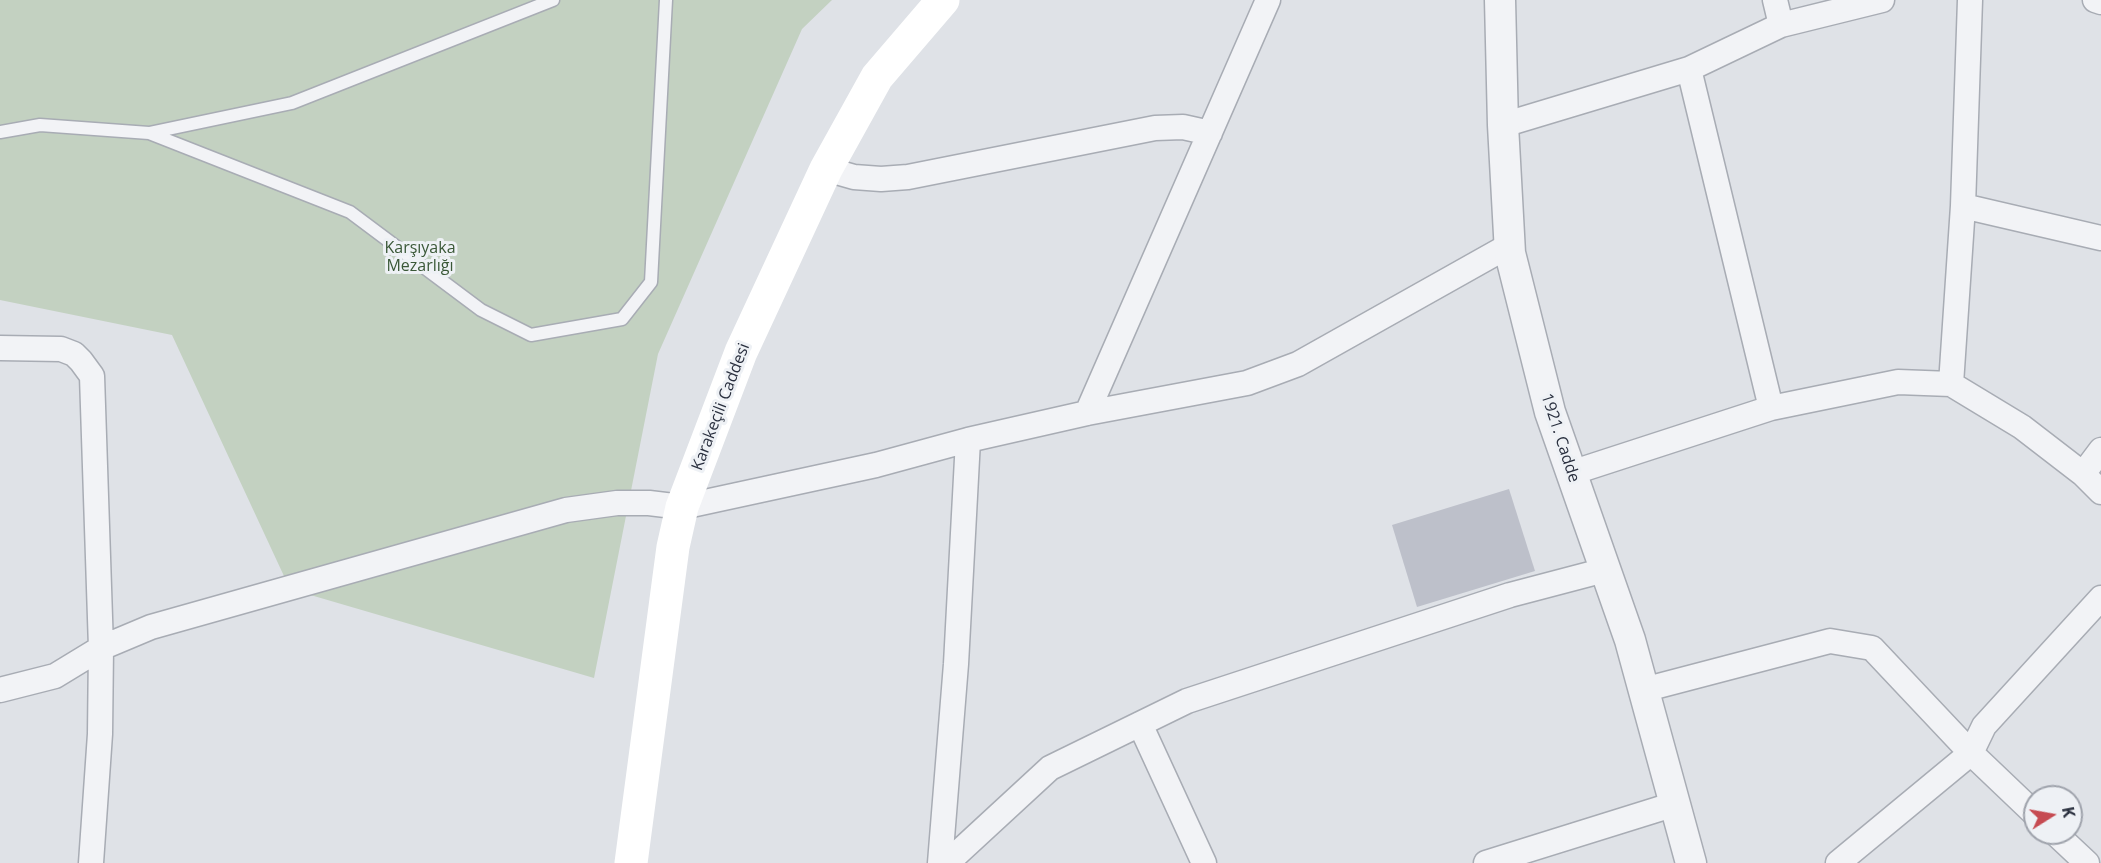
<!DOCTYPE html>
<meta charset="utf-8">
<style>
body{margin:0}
#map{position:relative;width:2101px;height:863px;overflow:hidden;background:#dfe2e7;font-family:"Open Sans",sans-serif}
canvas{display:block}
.north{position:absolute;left:2023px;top:785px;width:60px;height:60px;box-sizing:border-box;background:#eef1f5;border:2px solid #9fa3ac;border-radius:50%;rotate:79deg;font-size:16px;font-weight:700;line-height:24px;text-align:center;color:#292f3e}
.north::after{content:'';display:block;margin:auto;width:21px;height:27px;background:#c64b52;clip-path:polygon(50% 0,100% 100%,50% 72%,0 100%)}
</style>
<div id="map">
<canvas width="2101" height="863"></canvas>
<div class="north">K</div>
</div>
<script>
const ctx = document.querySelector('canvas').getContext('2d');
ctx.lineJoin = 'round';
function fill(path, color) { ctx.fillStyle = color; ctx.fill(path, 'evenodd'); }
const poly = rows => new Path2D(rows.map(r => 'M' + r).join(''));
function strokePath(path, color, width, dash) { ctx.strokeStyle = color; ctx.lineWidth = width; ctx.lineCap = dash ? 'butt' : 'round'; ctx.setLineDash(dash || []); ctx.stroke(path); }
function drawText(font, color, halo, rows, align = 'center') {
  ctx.font = font + ' "Open Sans",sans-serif'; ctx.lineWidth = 6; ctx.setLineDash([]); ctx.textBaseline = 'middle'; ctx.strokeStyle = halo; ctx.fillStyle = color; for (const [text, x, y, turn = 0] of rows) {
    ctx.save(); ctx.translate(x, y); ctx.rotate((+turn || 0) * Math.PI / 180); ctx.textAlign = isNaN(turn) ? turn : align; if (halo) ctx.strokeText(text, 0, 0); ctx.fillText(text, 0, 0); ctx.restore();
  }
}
const green = poly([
 [0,0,832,0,802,29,658,354,594,678,290,589,172,335,0,300]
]);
const building = poly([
 [1509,489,1535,571,1417,607,1392,525]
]);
const service = poly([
 [0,132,40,125,149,133,350,212,481,310,531,335,622,319,651,282,666,0],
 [149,133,292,103,553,0]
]);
const minor = poly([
 [1775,0,1781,25],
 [2095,0,2101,2],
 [1689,69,1771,408],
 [1503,125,1689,69,1781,25,1882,0],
 [826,169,854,177,881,179,908,177,1155,128,1183,127,1210,133],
 [1963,206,2101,238],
 [0,348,61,349,74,354,81,361,92,376,101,648,100,734,91,863],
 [1951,384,1963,206,1970,0],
 [1087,413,1268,0],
 [1571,473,1771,408,1898,382,1951,384,2022,427,2083,474,2101,492],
 [2083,474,2101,450],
 [0,690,55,676,101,648,151,627,566,510,617,503,649,503,682,507,876,465,968,440,1087,413,1247,383,1298,364,1510,245],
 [1643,690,1830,641,1872,648,1971,753,2035,814],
 [1140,724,1204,863],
 [2055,833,2087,863],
 [940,863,956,664,968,440],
 [947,863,1050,768,1187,701,1510,595,1605,570],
 [1486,863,1675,804],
 [1838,863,1971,753,1984,726,2101,598]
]);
const tertiary = poly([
 [1500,0,1503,125,1510,253,1550,412,1630,640,1691,863]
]);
const secondary = poly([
 [631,863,673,547,682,507,741,352,826,169,877,77,943,0]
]);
const parkNames = [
 ["Karşıyaka",420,248],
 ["Mezarlığı",420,266]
];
const streetNames = [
 ["Karakeçili Caddesi",721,407,-69],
 ["1921. Cadde",1560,438,72]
];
fill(green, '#c3d1c1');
fill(building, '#bdc0ca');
strokePath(service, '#a8acb4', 15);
strokePath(minor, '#a8acb4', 27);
strokePath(tertiary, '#a8acb4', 33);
strokePath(service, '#f2f3f6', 12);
strokePath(minor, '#f2f3f6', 24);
strokePath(tertiary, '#f2f3f6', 30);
strokePath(secondary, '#fff', 33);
drawText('16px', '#3a5837', '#eef1f5', parkNames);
drawText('16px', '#292f3e', '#eef1f5', streetNames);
</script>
